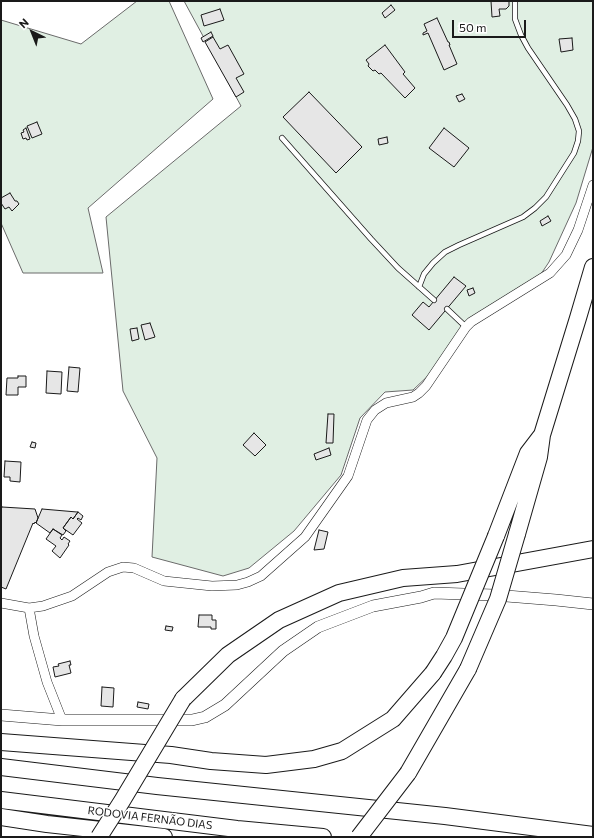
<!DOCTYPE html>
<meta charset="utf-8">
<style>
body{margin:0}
#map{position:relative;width:594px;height:838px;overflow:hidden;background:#fff;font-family:Commissioner,sans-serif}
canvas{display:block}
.frame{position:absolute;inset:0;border:2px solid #1a1a1a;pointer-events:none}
.north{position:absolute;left:12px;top:12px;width:40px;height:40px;-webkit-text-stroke:3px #fff;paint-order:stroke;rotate:317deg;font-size:11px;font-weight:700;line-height:16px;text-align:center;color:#1a1a1a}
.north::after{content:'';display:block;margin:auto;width:14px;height:18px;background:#1a1a1a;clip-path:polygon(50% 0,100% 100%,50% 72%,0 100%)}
.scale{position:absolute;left:452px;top:20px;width:74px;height:18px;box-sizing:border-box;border:2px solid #1a1a1a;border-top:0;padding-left:5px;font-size:12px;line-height:14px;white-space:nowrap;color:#1a1a1a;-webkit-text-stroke:3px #fff;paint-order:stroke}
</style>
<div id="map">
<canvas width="594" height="838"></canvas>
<div class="frame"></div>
<div class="north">N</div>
<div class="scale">50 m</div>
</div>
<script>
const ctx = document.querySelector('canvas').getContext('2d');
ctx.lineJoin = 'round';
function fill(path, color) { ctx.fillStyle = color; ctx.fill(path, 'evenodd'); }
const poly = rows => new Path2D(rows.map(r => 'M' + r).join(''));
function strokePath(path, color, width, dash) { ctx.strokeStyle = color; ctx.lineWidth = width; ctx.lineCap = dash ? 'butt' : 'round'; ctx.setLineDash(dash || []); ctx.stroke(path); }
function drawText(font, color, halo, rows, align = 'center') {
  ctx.font = font + ' Commissioner,sans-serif'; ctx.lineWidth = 3; ctx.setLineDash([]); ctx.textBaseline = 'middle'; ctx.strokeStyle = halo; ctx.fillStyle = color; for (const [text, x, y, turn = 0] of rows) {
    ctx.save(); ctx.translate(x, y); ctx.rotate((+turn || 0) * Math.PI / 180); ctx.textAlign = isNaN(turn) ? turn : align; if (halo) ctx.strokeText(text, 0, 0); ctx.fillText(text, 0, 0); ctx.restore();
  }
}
const green = poly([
 [137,1,169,1,213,99,88,208,103,273,23,273,1,223,1,20,81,44,137,1],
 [184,1,593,1,593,147,576,203,549,262,541,274,469,319,431,373,413,390,385,392,360,418,341,475,294,531,249,568,223,576,152,557,157,458,123,391,106,217,241,106,184,1]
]);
const building = poly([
 [491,1,509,1,509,6,506,9,499,9,500,16,492,17,491,1],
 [391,5,395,10,385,18,382,13,391,5],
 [220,9,224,20,204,26,201,15,220,9],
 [437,18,448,42,449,42,450,45,449,45,457,64,444,70,428,33,423,35,423,33,427,31,424,24,437,18],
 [211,32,213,36,203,42,201,38,211,32],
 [213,37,220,49,228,45,244,74,236,78,244,92,236,97,205,42,213,37],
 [572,38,573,50,561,52,559,39,572,38],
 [385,45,405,72,403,74,415,88,405,98,381,73,379,74,375,70,373,71,368,66,369,64,366,60,385,45],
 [309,92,362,147,336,173,283,117,309,92],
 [462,94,465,99,459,102,456,96,462,94],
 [37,122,42,134,32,138,27,126,37,122],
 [26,128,30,139,27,140,26,138,23,139,21,133,24,132,23,130,26,128],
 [444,128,469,148,454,167,429,148,444,128],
 [387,137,388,143,379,145,378,139,387,137],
 [10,193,15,201,17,201,19,204,12,211,9,207,5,209,1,203,1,198,10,193],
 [548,216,551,221,542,226,540,221,548,216],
 [454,277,466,286,429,330,412,315,423,302,429,307,454,277],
 [473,288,475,293,469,296,467,290,473,288],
 [150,323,155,337,145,340,141,325,150,323],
 [137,328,139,339,132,341,130,329,137,328],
 [69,367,80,368,78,392,67,391,69,367],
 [47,371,62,372,61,394,46,393,47,371],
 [18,376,26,376,26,387,18,387,18,395,6,395,7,378,18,378,18,376],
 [328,414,334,414,333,443,326,443,328,414],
 [254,433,266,445,255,456,243,445,254,433],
 [32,442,36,443,35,448,30,447,32,442],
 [329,448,331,455,316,460,314,454,329,448],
 [5,461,21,462,20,482,10,481,10,477,4,477,5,461],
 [2,507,35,509,38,518,36,523,35,522,34,524,33,523,6,589,1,587,1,509,2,507],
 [42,509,77,512,78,512,73,519,71,517,63,528,66,531,63,535,53,529,50,533,36,523,42,509],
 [78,512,83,516,81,520,78,518,77,519,82,523,73,535,63,528,71,517,73,519,78,512],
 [53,529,62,535,60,538,62,540,64,537,70,541,68,544,69,545,60,558,52,551,56,546,46,539,53,529],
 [319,530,328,532,324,549,314,550,319,530],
 [199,615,212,615,212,620,216,620,216,629,211,629,211,627,198,627,199,615],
 [166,626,173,627,172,631,165,630,166,626],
 [70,661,71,665,69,665,71,673,55,677,53,667,59,666,58,664,70,661],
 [102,687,114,688,113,707,101,706,102,687],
 [138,702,149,704,148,709,137,707,138,702]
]);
const service = poly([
 [282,138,371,239,398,268,434,300],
 [419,287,424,274,433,263,445,252,459,245,523,217,535,208,546,197,574,153,578,141,579,131,575,119,567,105,528,48,521,35,515,19,515,1],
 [447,309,466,327]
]);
const minor = poly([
 [1,603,29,608,43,606,72,596,108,572,123,567,134,568,164,581,212,586,237,585,248,582,261,576,305,537,348,476,367,420,375,410,386,403,413,397,419,393,426,386,466,327,471,322,550,273,566,255,578,230,593,185],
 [29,608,34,636,47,682,62,720]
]);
const tertiary = poly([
 [1,715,62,720,192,720,205,717,225,705,283,651,318,627,373,606,421,597,434,593,494,595,556,600,593,604]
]);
const motorway = poly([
 [517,534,539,457,542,435,578,318,593,267],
 [496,536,528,453,541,436],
 [183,699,228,655,279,620,339,593,403,578,457,574,593,549],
 [1,742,171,755,211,761,266,765,314,759,342,751,393,719,433,673],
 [1,767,157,786,445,816,593,835],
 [408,773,468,669],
 [1,800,237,829,323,837],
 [1,817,47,824,164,837]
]);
const motorwayBridge = poly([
 [468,669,498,599,517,534],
 [433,673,444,656,454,638,496,536],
 [99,837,122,801,183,699],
 [359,837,408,773]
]);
const streetNames = [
 ["RODOVIA FERNÃO DIAS",150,818,7]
];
fill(green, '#e0efe3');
strokePath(green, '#6a6a6a', 1);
fill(building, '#e6e6e6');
strokePath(building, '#1a1a1a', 1);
strokePath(service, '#1a1a1a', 6);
strokePath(minor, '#1a1a1a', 10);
strokePath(tertiary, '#1a1a1a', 12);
strokePath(motorway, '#1a1a1a', 18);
strokePath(service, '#fff', 4.5);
strokePath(minor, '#fff', 9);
strokePath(tertiary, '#fff', 11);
strokePath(motorway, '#fff', 16);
strokePath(motorwayBridge, '#1a1a1a', 18, []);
strokePath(motorwayBridge, '#fff', 16);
drawText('11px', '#1a1a1a', '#fff', streetNames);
</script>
